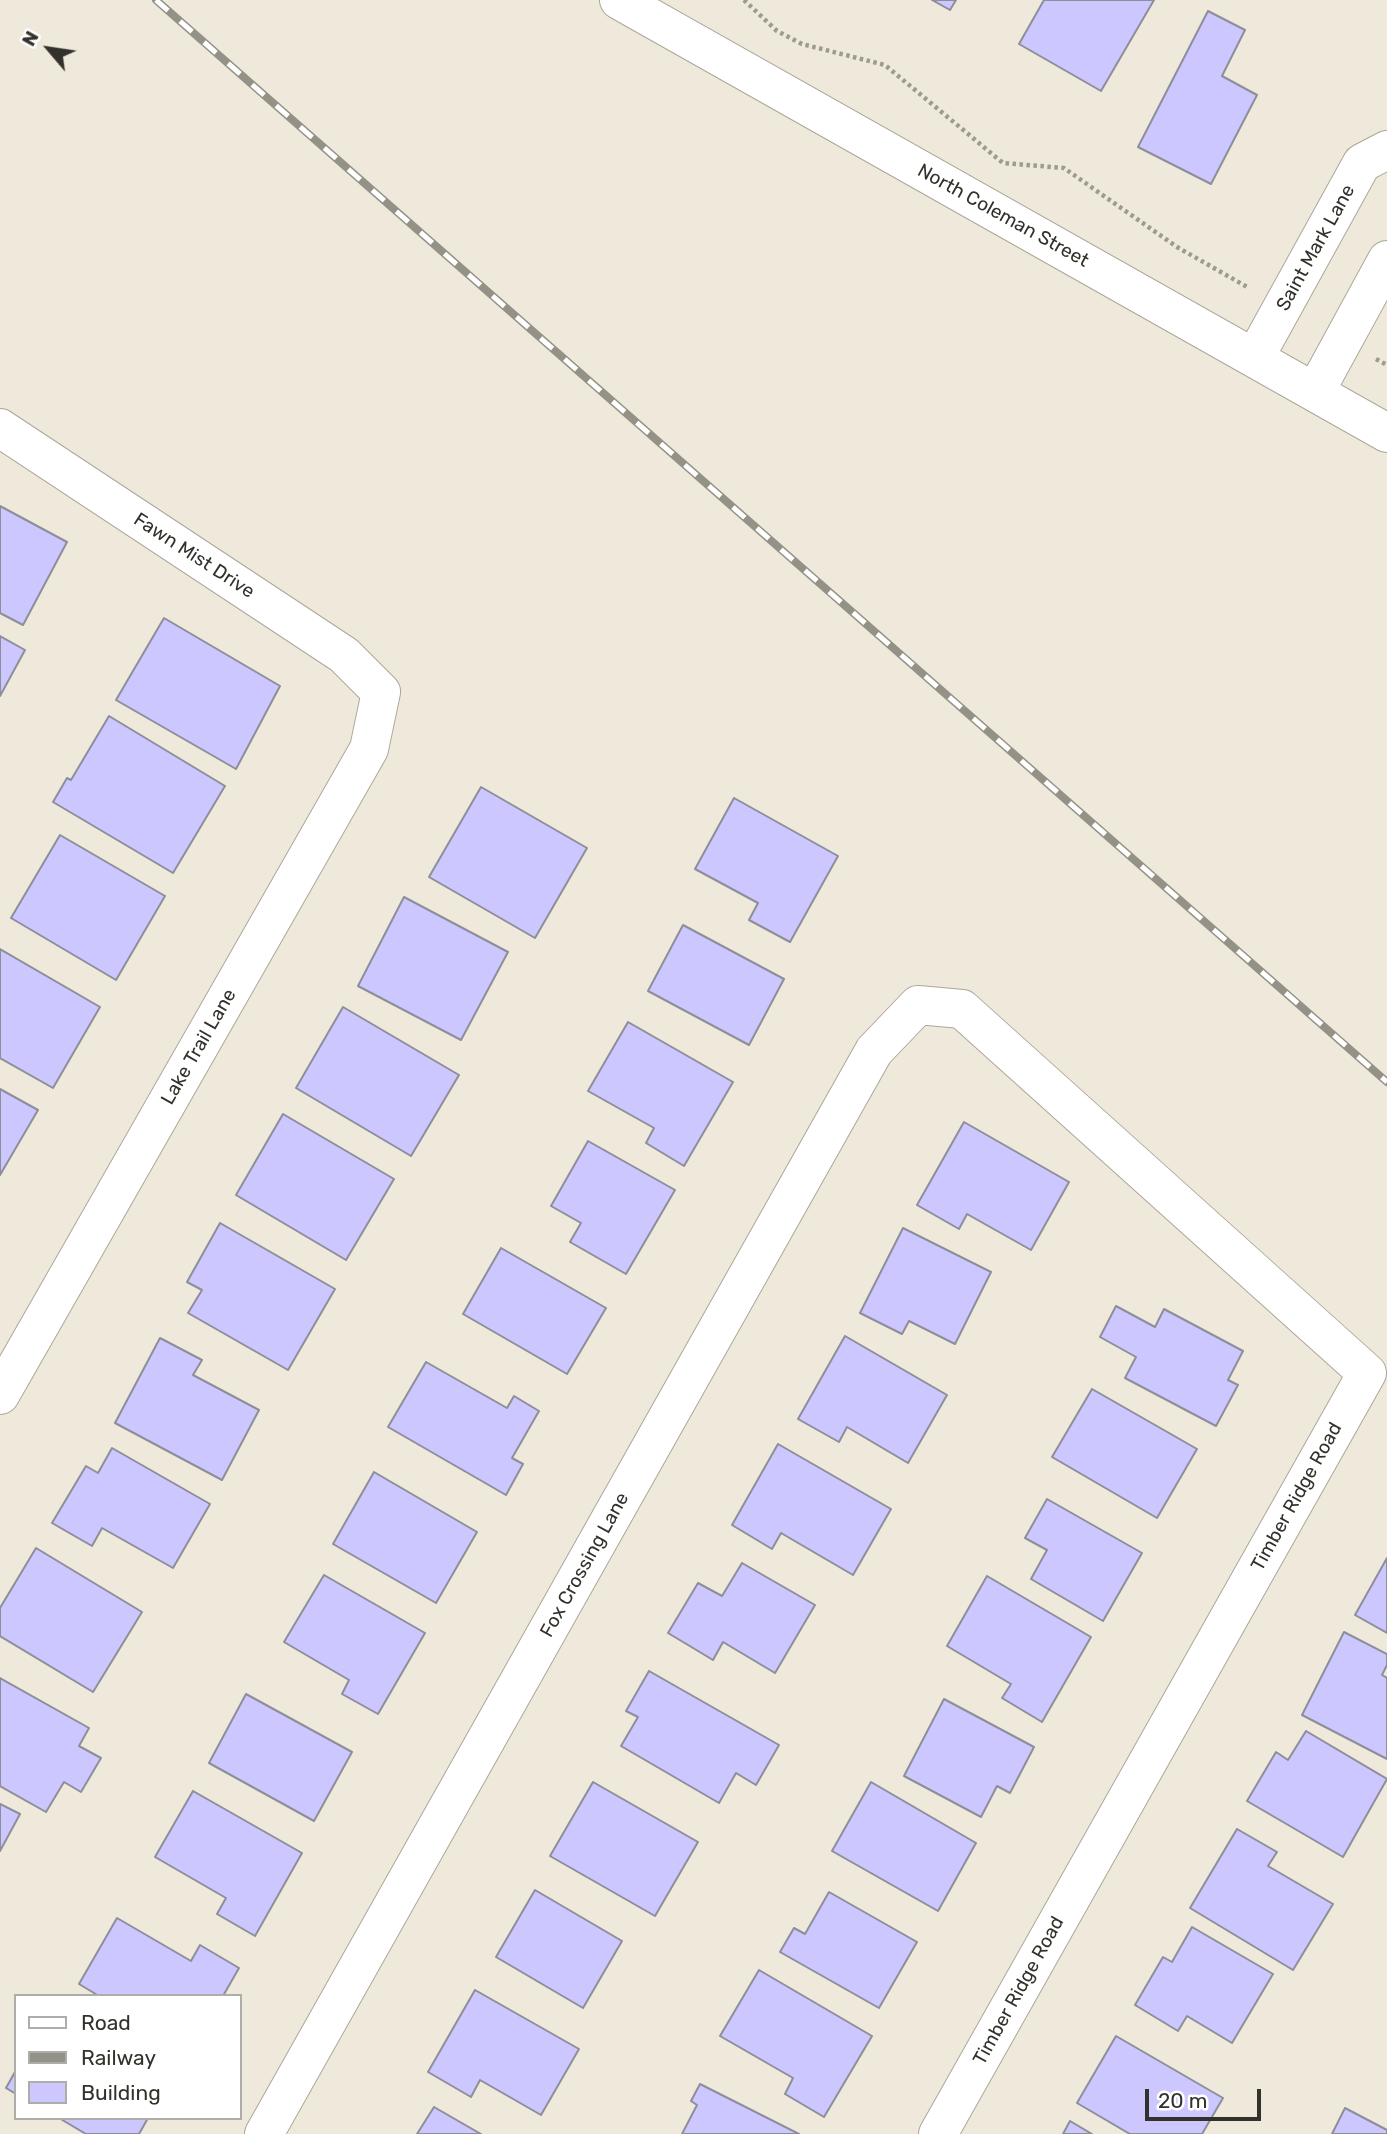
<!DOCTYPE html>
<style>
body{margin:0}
#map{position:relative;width:1387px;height:2134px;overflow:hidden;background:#eee9db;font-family:Rubik,sans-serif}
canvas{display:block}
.legend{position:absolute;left:14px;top:1994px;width:228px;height:126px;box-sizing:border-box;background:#fff;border:2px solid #adadaa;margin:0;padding:9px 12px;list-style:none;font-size:21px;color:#33312b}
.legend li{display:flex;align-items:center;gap:14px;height:35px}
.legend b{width:35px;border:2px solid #adadaa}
.north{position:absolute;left:14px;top:14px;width:70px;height:70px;-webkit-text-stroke:5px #fff;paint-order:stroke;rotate:299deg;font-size:19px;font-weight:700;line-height:28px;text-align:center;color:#33312b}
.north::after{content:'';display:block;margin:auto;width:24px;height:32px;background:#33312b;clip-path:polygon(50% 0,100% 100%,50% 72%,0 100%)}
.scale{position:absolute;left:1145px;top:2089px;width:116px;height:32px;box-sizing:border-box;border:4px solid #33312b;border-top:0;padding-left:9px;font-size:21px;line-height:24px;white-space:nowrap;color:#33312b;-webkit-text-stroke:5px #fff;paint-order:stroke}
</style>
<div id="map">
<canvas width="1387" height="2134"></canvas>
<ul class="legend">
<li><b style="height:9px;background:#fff"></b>Road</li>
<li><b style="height:9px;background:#949187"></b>Railway</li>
<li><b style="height:19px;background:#ccc7ff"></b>Building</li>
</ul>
<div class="north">N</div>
<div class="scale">20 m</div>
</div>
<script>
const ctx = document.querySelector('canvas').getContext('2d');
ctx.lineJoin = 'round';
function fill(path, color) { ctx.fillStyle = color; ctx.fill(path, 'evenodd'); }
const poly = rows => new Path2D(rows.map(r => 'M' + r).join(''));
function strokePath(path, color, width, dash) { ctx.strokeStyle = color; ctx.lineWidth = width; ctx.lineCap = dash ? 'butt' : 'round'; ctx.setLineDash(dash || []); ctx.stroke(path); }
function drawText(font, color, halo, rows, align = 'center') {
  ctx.font = font + ' Rubik,sans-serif'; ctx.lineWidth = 5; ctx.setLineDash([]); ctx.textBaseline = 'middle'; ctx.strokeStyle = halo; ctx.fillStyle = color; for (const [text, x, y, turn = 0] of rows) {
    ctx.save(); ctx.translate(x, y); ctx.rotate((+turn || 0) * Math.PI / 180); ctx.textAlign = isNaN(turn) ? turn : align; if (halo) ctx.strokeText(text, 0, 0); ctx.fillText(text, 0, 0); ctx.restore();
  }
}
const building = poly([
 [932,0,956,0,950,10,932,0],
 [1044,0,1154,0,1101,91,1019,44,1044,0],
 [1208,11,1245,30,1222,76,1257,95,1211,184,1138,147,1208,11],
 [0,506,67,542,23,625,0,613,0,506],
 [164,618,280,686,236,769,116,700,164,618],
 [0,636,25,650,0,696,0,636],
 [109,716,225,786,173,873,53,802,67,778,71,780,109,716],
 [481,787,587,848,535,938,429,877,481,787],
 [734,798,838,856,790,942,749,920,758,903,695,869,734,798],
 [60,835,165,896,116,980,11,918,60,835],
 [404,897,508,952,461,1040,358,986,404,897],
 [683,925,784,979,749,1045,648,991,683,925],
 [0,949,100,1007,53,1088,0,1058,0,949],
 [343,1007,459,1075,411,1156,296,1088,343,1007],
 [628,1022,733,1082,684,1166,646,1143,654,1128,588,1091,628,1022],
 [0,1089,38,1110,0,1175,0,1089],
 [283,1114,394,1179,346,1260,236,1195,283,1114],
 [964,1122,1069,1182,1031,1250,967,1214,959,1229,917,1205,964,1122],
 [588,1141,675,1190,626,1274,570,1242,581,1223,551,1206,588,1141],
 [220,1223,335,1289,288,1370,188,1313,202,1290,187,1282,220,1223],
 [903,1228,991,1272,955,1344,909,1321,902,1334,860,1313,903,1228],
 [501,1248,606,1308,567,1374,463,1314,501,1248],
 [1116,1306,1155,1327,1164,1309,1243,1351,1228,1380,1238,1385,1216,1426,1125,1378,1136,1357,1100,1337,1116,1306],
 [845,1336,947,1395,908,1463,847,1427,839,1442,798,1419,845,1336],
 [160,1338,202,1360,193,1375,259,1410,222,1480,115,1423,160,1338],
 [426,1362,507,1408,514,1396,539,1411,512,1458,523,1464,506,1495,388,1427,426,1362],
 [1092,1389,1197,1449,1157,1518,1052,1457,1092,1389],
 [778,1444,891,1509,853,1575,781,1533,772,1549,732,1525,778,1444],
 [112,1448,210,1504,173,1568,102,1528,92,1546,52,1523,86,1466,98,1473,112,1448],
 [374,1472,477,1532,436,1603,333,1544,374,1472],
 [1047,1499,1142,1553,1103,1621,1031,1579,1047,1550,1025,1538,1047,1499],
 [36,1548,142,1612,93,1692,0,1636,0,1608,36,1548],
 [1387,1558,1387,1633,1355,1615,1387,1558],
 [742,1563,815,1605,775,1673,723,1642,713,1660,668,1633,698,1583,722,1596,742,1563],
 [324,1575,425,1633,378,1714,342,1694,349,1680,284,1642,324,1575],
 [987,1576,1091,1637,1042,1722,1002,1698,1011,1684,947,1646,987,1576],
 [1344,1632,1387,1654,1387,1665,1382,1675,1387,1678,1387,1759,1302,1715,1344,1632],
 [649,1671,779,1745,756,1785,736,1773,719,1803,621,1746,638,1717,626,1711,649,1671],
 [0,1678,89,1728,79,1746,101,1758,81,1792,64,1782,46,1812,0,1786,0,1678],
 [246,1694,352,1752,314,1821,209,1763,246,1694],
 [944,1699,1034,1747,1010,1793,997,1786,981,1817,904,1776,944,1699],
 [1306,1731,1387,1779,1343,1857,1247,1801,1276,1752,1288,1760,1306,1731],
 [593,1782,698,1842,655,1916,550,1856,593,1782],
 [871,1782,976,1843,938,1911,832,1851,871,1782],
 [193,1791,302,1853,255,1936,217,1914,226,1898,155,1857,193,1791],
 [0,1804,20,1814,0,1851,0,1804],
 [1237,1829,1277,1852,1268,1866,1333,1904,1293,1970,1190,1908,1237,1829],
 [535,1890,622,1941,583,2008,496,1957,535,1890],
 [829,1892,917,1942,879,2008,780,1952,794,1928,805,1934,829,1892],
 [117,1918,191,1961,200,1945,239,1968,223,1996,99,1996,79,1984,117,1918],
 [1192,1927,1273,1974,1232,2043,1187,2016,1178,2031,1135,2005,1163,1957,1172,1962,1192,1927],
 [759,1970,872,2036,824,2117,785,2094,793,2078,720,2036,759,1970],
 [475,1990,579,2049,541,2115,480,2080,471,2097,428,2072,475,1990],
 [1116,2036,1223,2098,1202,2134,1130,2134,1077,2103,1116,2036],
 [16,2070,16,2094,6,2088,16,2070],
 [700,2084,799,2134,682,2134,697,2105,691,2101,700,2084],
 [434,2107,481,2134,417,2134,434,2107],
 [1345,2108,1387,2130,1387,2134,1332,2134,1345,2108],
 [59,2118,148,2118,139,2134,86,2134,59,2118],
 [1070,2121,1092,2134,1063,2134,1070,2121]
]);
const path = poly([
 [744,0,777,31,802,44,885,65,1003,163,1064,168,1177,247,1249,288],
 [1376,359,1387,365]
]);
const minor = poly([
 [619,0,1387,433],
 [1255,357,1362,163,1387,150],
 [1315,392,1387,260],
 [0,428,344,655,381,692,369,749,0,1395],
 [264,2134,874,1051,918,1005,962,1009,1367,1373,938,2134]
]);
const rail = poly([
 [156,0,1387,1082]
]);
const streetNames = [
 ["North Coleman Street",1003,216,29],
 ["Saint Mark Lane",1316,248,-61],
 ["Fawn Mist Drive",194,556,33],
 ["Lake Trail Lane",199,1047,-60],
 ["Timber Ridge Road",1297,1497,-61],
 ["Fox Crossing Lane",585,1565,-61],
 ["Timber Ridge Road",1019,1991,-61]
];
fill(building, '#ccc7ff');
strokePath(building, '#8e8e9b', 2);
strokePath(minor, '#ada79a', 40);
strokePath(path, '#9d9a8f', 4.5, [3.5, 3.5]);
strokePath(minor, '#fff', 38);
strokePath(rail, '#949187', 8);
strokePath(rail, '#fff', 5, [16]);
drawText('19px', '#33312b', '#fff', streetNames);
</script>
